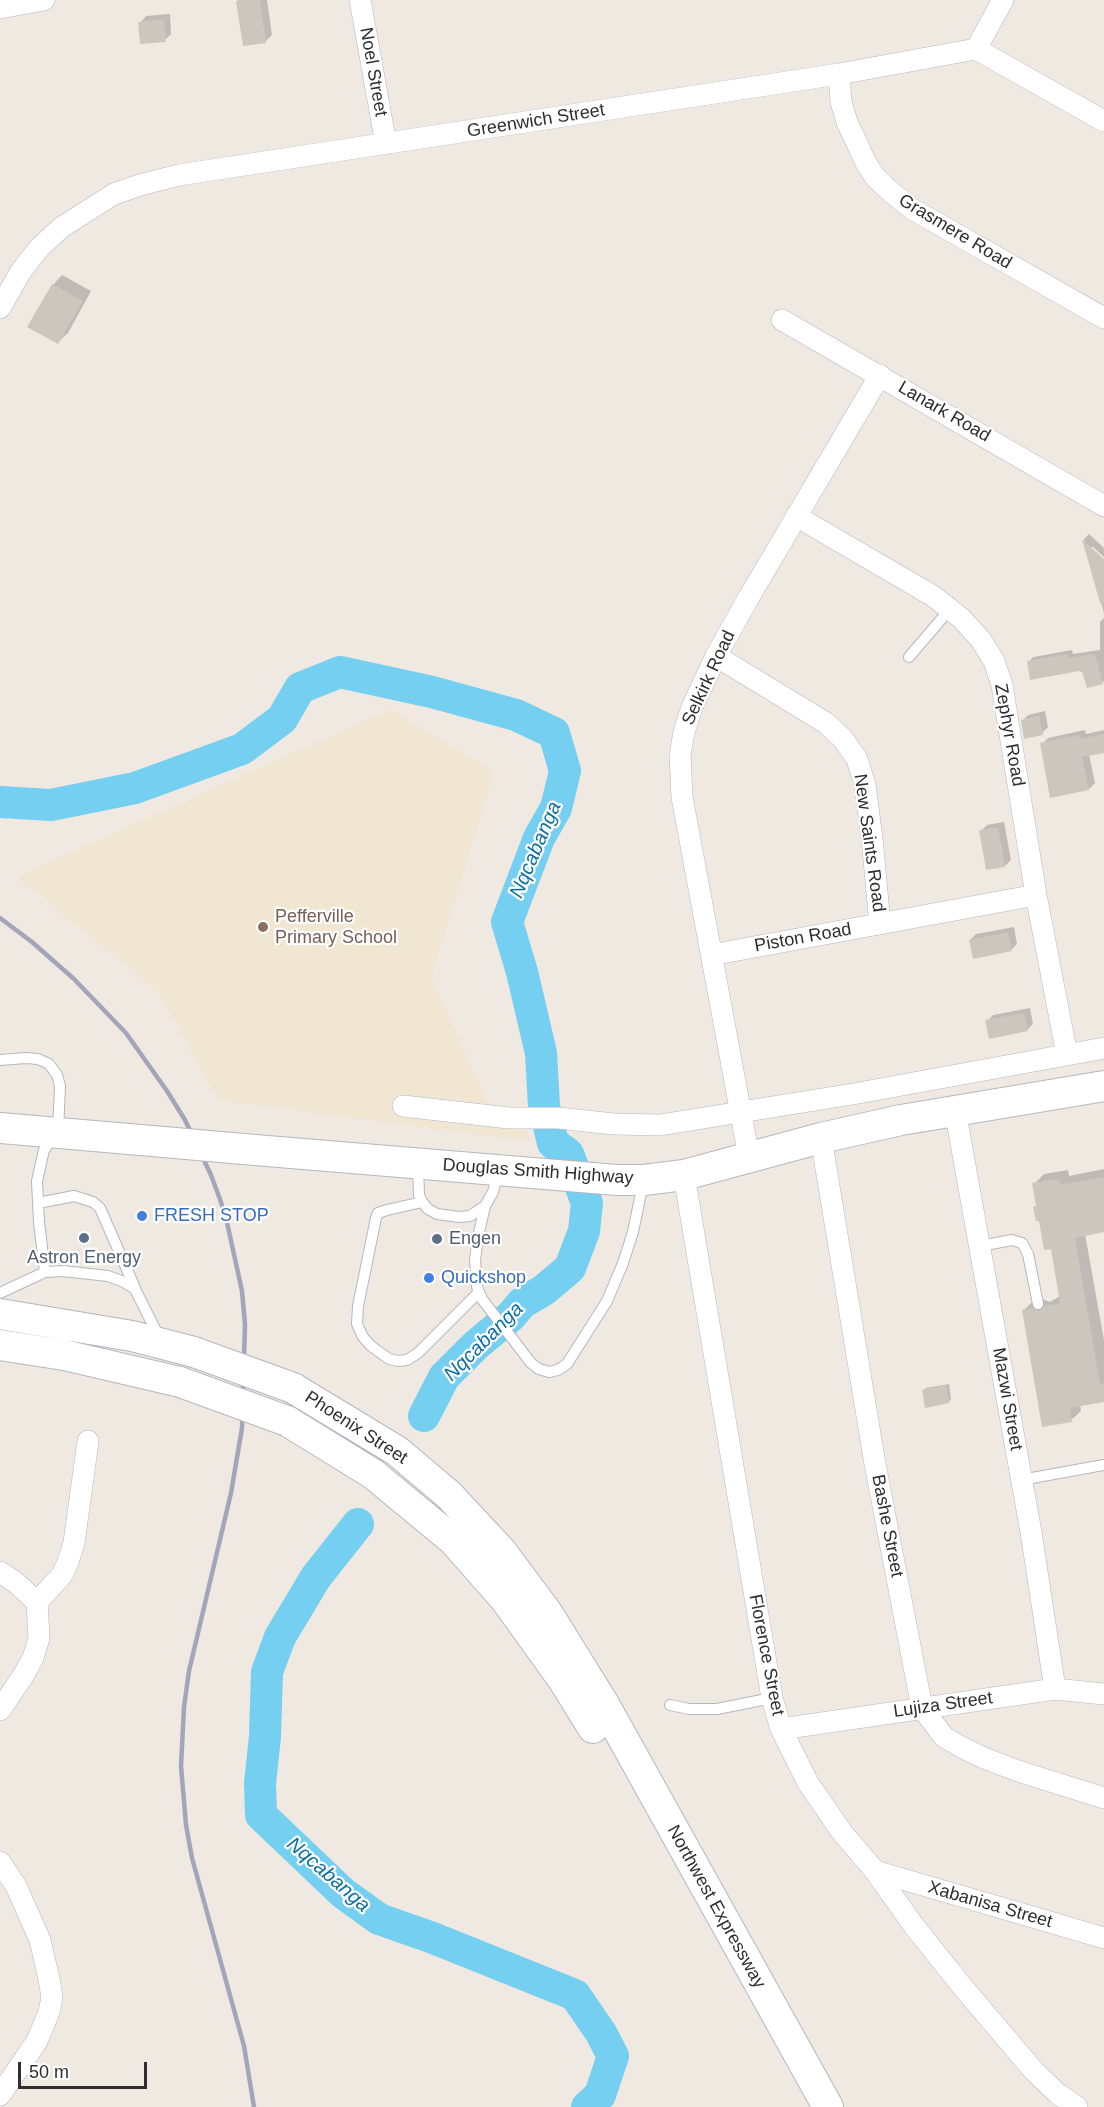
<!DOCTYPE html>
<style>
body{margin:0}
#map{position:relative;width:1104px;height:2107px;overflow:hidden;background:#efe9e1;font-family:Arial,sans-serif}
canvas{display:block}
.scale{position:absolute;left:18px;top:2062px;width:129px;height:27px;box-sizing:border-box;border:3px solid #2e2e2e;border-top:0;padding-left:8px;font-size:18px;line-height:21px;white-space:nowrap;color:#2e2e2e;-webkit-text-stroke:4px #fff;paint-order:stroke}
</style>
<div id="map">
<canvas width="1104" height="2107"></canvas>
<div class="scale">50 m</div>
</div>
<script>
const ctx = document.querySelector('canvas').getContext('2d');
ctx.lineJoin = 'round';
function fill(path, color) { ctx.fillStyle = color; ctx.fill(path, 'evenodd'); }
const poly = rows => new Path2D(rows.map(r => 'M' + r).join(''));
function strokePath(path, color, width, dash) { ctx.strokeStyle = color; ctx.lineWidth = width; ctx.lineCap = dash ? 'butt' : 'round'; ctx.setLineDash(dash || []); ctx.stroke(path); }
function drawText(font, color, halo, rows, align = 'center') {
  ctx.font = font + ' Arial,sans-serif'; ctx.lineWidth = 4.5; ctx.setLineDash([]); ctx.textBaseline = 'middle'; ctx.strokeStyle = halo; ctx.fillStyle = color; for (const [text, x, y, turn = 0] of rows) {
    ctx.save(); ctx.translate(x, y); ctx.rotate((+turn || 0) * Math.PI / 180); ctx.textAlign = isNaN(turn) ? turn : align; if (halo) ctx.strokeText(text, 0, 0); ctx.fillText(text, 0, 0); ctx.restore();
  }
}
const education = poly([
 [390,710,494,772,431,977,490,1109,525,1118,528,1141,219,1100,159,992,17,877]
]);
const shadow = poly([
 [239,0,267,0,272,35,266,41,238,2],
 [170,14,171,34,165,40,140,23,146,16],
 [62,275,91,291,68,333,58,342,53,285],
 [1089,534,1104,548,1104,557,1092,546,1092,550,1104,561,1104,613,1084,539],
 [1104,618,1104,681,1102,683,1083,670,1029,662,1033,657,1072,650,1073,654,1100,650,1100,622],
 [1045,711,1048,727,1042,733,1022,721,1028,715],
 [1085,730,1086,734,1104,730,1104,751,1089,755,1095,783,1089,789,1042,744,1048,738],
 [1004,822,1011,860,1005,866,981,831,987,825],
 [1014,927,1017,944,1011,950,970,940,976,934],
 [1030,1008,1033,1024,1027,1030,987,1021,993,1015],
 [1104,1169,1104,1231,1085,1234,1104,1340,1104,1399,1080,1404,1081,1411,1071,1420,1024,1310,1034,1300,1042,1299,1050,1302,1060,1296,1052,1247,1035,1207,1038,1204,1034,1184,1044,1174,1068,1170,1069,1176],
 [949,1384,951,1399,949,1402,923,1391,926,1388]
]);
const river = poly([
 [0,802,51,805,135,788,242,749,282,719,300,688,340,672,432,692,516,715,554,733,565,771,556,808,539,838,507,922,522,972,541,1053,544,1106,553,1143,568,1154,587,1203,584,1231,570,1268,544,1290,522,1303,511,1316,476,1345,444,1377,424,1416],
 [358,1524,316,1577,280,1637,267,1672,265,1736,260,1784,261,1815,343,1893,379,1919,433,1938,575,1995,601,2033,613,2056,600,2095,587,2107]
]);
const building = poly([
 [244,0,260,0,266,43,243,46,236,1],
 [164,19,166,42,140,44,138,22],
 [52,284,83,301,58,344,27,327],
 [1082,539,1104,559,1104,603,1100,603],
 [1067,654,1068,658,1095,654,1103,684,1087,688,1082,672,1079,671,1030,680,1027,661],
 [1039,716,1043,735,1024,739,1021,720],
 [1104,734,1104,753,1082,757,1089,790,1050,798,1040,743,1079,735,1080,739],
 [998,827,1005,867,986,870,979,830],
 [1008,932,1012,951,973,959,969,940],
 [1024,1013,1028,1031,989,1039,985,1020],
 [1104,1177,1104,1232,1075,1238,1100,1384,1104,1383,1104,1402,1070,1408,1072,1422,1042,1427,1022,1310,1032,1308,1039,1311,1045,1306,1060,1303,1051,1249,1044,1250,1039,1221,1036,1221,1033,1207,1036,1206,1032,1183,1059,1179,1060,1185],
 [946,1385,949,1403,925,1408,922,1390]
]);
const lane = poly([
 [909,657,950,609],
 [0,1060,26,1058,38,1059,49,1064,57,1075,60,1086,58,1132,44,1150,37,1181,39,1222,45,1272],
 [418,1166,419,1195,422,1202,428,1209,437,1214,459,1217,470,1216,485,1206],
 [498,1172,493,1192,485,1206,478,1237,475,1260,477,1287,482,1299,531,1363,539,1369,549,1372,558,1370,567,1364,607,1301,623,1263,633,1232,643,1183],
 [422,1202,387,1210,378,1213,376,1218,358,1306,357,1324,363,1337,371,1346,389,1359,398,1361,407,1360,418,1353,479,1292],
 [38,1203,74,1196,93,1202,100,1208,135,1288],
 [980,1246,1012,1240,1022,1243,1028,1254,1038,1304],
 [0,1293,45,1272,63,1271,108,1276,124,1282,135,1289,159,1337],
 [1021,1480,1104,1465],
 [670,1705,689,1709,717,1709,772,1698]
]);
const street = poly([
 [360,0,386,144],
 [0,8,44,0],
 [976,49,1003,0],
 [839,74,841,102,847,122,866,163,875,177,891,192,912,209,1104,318],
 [0,308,21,271,40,247,62,227,114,194,140,185,179,175,839,74,976,49,1104,121],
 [782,320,1104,506],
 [796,516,933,596,961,618,981,640,994,661,1002,685,1036,895,1067,1055],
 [716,656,826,723,843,739,857,759,865,785,872,838,880,924],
 [711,955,1036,895],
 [403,1106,509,1118,558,1118,614,1124,660,1125,853,1094,1104,1048],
 [955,1110,1031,1532,1055,1689],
 [821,1138,875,1464,922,1708,944,1737,963,1748,984,1758,1018,1771,1104,1798],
 [749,1157,682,797,680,755,684,732,692,707,716,656,749,597,880,375],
 [684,1175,772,1698,781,1729,808,1783,824,1806,841,1831,875,1871,914,1926,961,1985,1034,2071,1058,2094,1077,2107],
 [0,1572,15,1582,37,1602],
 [0,1710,23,1676,33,1658,39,1638,37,1602,62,1575,68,1562,74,1543,88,1441],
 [781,1729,1055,1689,1104,1694],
 [0,1862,16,1886,40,1940,49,1979,52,1998,49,2012,37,2041,0,2095],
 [875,1871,1104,1938]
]);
const secondary = poly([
 [0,1128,164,1142],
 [243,1149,617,1180,644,1180,684,1175,821,1138,901,1120,1104,1086],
 [0,1314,132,1336,194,1352],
 [0,1345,64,1355,180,1382],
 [293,1388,397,1451,449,1495,502,1552,548,1614,605,1706,828,2107],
 [287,1421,373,1474,454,1541,505,1599,564,1681,593,1728]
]);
const rail = poly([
 [0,918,32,942,74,979,126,1033,167,1091,185,1120,211,1175,221,1202,228,1227,242,1291,245,1324,242,1428,231,1493,189,1671,184,1707,181,1766,186,1825,192,1858,244,2046,254,2107]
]);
const secondaryBridge = poly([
 [164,1142,243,1149],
 [194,1352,293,1388],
 [180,1382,287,1421]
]);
const markers = [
 [263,927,6,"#8d6e63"],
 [142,1216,6,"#3f7fe0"],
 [84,1238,6,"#5c6f8a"],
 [437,1239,6,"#5c6f8a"],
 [429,1278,6,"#3f7fe0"]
];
const streetNames = [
 ["Noel Street",373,72,80],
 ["Greenwich Street",536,121,-9],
 ["Grasmere Road",955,232,31],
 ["Lanark Road",944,412,30],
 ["Selkirk Road",709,678,-65],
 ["Zephyr Road",1009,735,80],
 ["New Saints Road",869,843,82],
 ["Piston Road",803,938,-10],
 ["Douglas Smith Highway",538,1172,4],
 ["Mazwi Street",1007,1399,80],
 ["Phoenix Street",356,1428,33],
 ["Bashe Street",887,1526,79],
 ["Florence Street",766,1655,79],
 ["Lujiza Street",943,1705,-8],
 ["Xabanisa Street",990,1905,16],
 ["Northwest Expressway",716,1907,61]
];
const educationNames = [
 ["Pefferville",275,917],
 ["Primary School",275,938]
];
const shopNames = [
 ["FRESH STOP",154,1216],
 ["Quickshop",441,1278]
];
const serviceNames = [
 ["Engen",449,1239],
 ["Astron Energy",84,1258,"center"]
];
const waterNames = [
 ["Nqcabanga",536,850,-67],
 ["Nqcabanga",484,1342,-45],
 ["Nqcabanga",328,1875,41]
];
fill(education, '#f0e6d1');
fill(shadow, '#0003');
strokePath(river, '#75cff0', 32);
fill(building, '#cbc7bf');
strokePath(lane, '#b4b7c1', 12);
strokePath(street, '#b4b7c1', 22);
strokePath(secondary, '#b4b7c1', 32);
strokePath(lane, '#fff', 10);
strokePath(street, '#fff', 21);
strokePath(secondary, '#fff', 30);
strokePath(rail, '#a3a6b8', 4.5);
strokePath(secondaryBridge, '#b4b7c1', 32, []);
strokePath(secondaryBridge, '#fff', 30);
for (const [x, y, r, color] of markers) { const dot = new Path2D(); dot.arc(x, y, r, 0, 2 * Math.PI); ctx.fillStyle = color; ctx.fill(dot); strokePath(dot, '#fff', 2); }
drawText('18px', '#2e2e2e', '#fff', streetNames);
drawText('18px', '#785e54', '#fff', educationNames, 'left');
drawText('18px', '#366cbe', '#fff', shopNames, 'left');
drawText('18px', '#4e5e75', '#fff', serviceNames, 'left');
drawText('italic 20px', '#0d6fa3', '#fff', waterNames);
</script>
